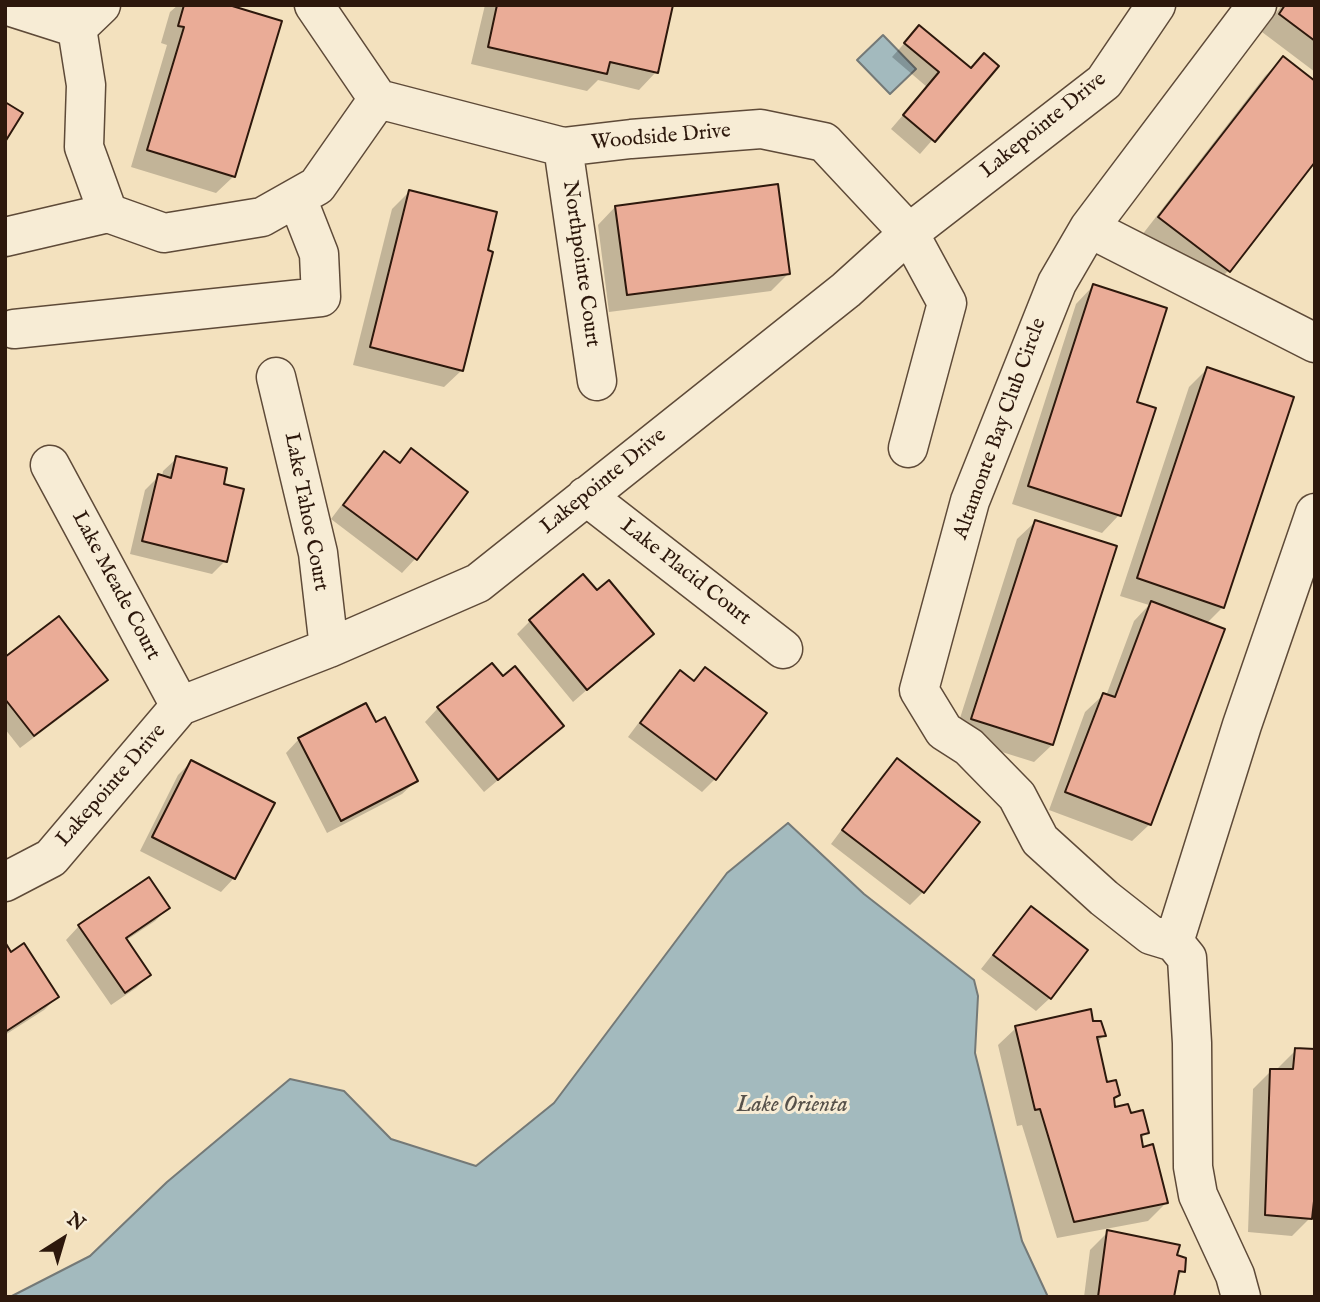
<!DOCTYPE html>
<style>
body{margin:0}
#map{position:relative;width:1320px;height:1302px;overflow:hidden;background:#f3e1be;font-family:"IM FELL English",serif}
canvas{display:block}
.frame{position:absolute;inset:0;border:7px solid #2d180c;pointer-events:none}
.north{position:absolute;left:28px;top:1204px;width:70px;height:70px;-webkit-text-stroke:5px #f7ecd5;paint-order:stroke;rotate:37deg;font-size:19px;font-weight:700;line-height:28px;text-align:center;color:#2d180c}
.north::after{content:'';display:block;margin:auto;width:24px;height:32px;background:#2d180c;clip-path:polygon(50% 0,100% 100%,50% 72%,0 100%)}
</style>
<div id="map">
<canvas width="1320" height="1302"></canvas>
<div class="frame"></div>
<div class="north">N</div>
</div>
<script>
const ctx = document.querySelector('canvas').getContext('2d');
ctx.lineJoin = 'round';
function fill(path, color) { ctx.fillStyle = color; ctx.fill(path, 'evenodd'); }
const poly = rows => new Path2D(rows.map(r => 'M' + r).join(''));
function strokePath(path, color, width, dash) { ctx.strokeStyle = color; ctx.lineWidth = width; ctx.lineCap = dash ? 'butt' : 'round'; ctx.setLineDash(dash || []); ctx.stroke(path); }
function drawText(font, color, halo, rows, align = 'center') {
  ctx.font = font + ' "IM FELL English",serif'; ctx.lineWidth = 6; ctx.setLineDash([]); ctx.textBaseline = 'middle'; ctx.strokeStyle = halo; ctx.fillStyle = color; for (const [text, x, y, turn = 0] of rows) {
    ctx.save(); ctx.translate(x, y); ctx.rotate((+turn || 0) * Math.PI / 180); ctx.textAlign = isNaN(turn) ? turn : align; if (halo) ctx.strokeText(text, 0, 0); ctx.fillText(text, 0, 0); ctx.restore();
  }
}
const water = poly([
 [883,35,916,69,890,94,857,60,883,35],
 [788,823,864,894,974,980,978,996,975,1053,1022,1241,1048,1297,10,1297,90,1256,167,1182,290,1079,344,1091,391,1139,476,1166,554,1103,727,873,788,823]
]);
const shadow = poly([
 [178,5,223,5,234,176,216,193,131,167,167,45,161,43,170,12],
 [485,5,671,5,656,72,639,90,598,80,587,91,471,64],
 [1282,5,1315,5,1315,72,1262,32],
 [919,27,970,70,997,66,920,154,891,129,927,87,892,57],
 [1283,58,1228,271,1211,288,1142,235,1265,76],
 [409,192,462,370,444,387,353,365,392,209],
 [615,207,788,274,771,291,609,312,598,225],
 [1093,286,1135,404,1119,515,1102,533,1012,504,1076,304],
 [1207,369,1223,607,1206,624,1150,824,1132,841,1049,810,1085,712,1103,695,1106,696,1134,621,1149,605,1120,596,1189,387],
 [411,451,466,492,415,559,402,573,331,519,371,466,384,453,398,464],
 [177,458,225,561,212,574,130,554,145,490,159,476,162,477,163,471],
 [1035,522,1052,745,1034,762,954,737,1017,539],
 [596,593,651,634,573,702,517,634,530,621],
 [5,659,106,680,93,693,20,748,5,729],
 [705,669,715,779,702,792,628,737,667,685,680,672,692,681],
 [438,708,562,726,484,792,425,722],
 [375,724,416,781,402,794,327,833,286,753,299,739],
 [898,760,923,892,910,905,831,844,884,773],
 [191,762,234,878,221,892,140,851,178,775],
 [168,908,155,921,125,941,149,975,136,988,111,1005,66,940,79,926],
 [1031,908,1086,950,1050,998,1036,1011,981,969,1018,922],
 [5,946,11,954,57,997,44,1010,5,1035],
 [1092,1023,1104,1035,1097,1043,1106,1084,1118,1095,1112,1101,1113,1109,1129,1116,1147,1132,1140,1139,1142,1149,1166,1203,1148,1221,1057,1238,1022,1125,1017,1126,998,1045,1016,1028],
 [1315,1048,1315,1179,1310,1218,1292,1236,1248,1232,1253,1089,1271,1071,1278,1071,1278,1068,1296,1050],
 [1108,1232,1174,1256,1183,1271,1175,1279,1172,1297,1084,1297,1090,1250]
]);
const building = poly([
 [184,5,229,5,282,21,235,177,147,150,184,27,178,26,184,5],
 [497,5,673,5,658,73,610,62,607,74,488,47,497,5],
 [1285,5,1315,5,1315,41,1279,14,1285,5],
 [919,25,971,68,984,53,999,66,935,142,903,115,939,72,904,43,919,25],
 [1283,56,1315,81,1315,162,1230,272,1158,217,1283,56],
 [5,102,23,113,5,142,5,102],
 [778,184,790,274,627,295,615,206,778,184],
 [409,190,497,212,488,250,493,252,463,371,370,347,409,190],
 [1093,284,1167,308,1137,402,1156,408,1121,516,1028,486,1093,284],
 [1207,367,1294,397,1224,608,1137,578,1207,367],
 [411,448,468,492,417,560,343,505,384,451,400,463,411,448],
 [176,456,227,468,224,484,244,489,227,562,142,541,158,474,171,478,176,456],
 [1035,520,1117,546,1053,745,971,719,1035,520],
 [583,574,597,590,609,580,654,634,587,690,529,620,583,574],
 [1151,601,1225,629,1151,825,1065,792,1103,693,1115,697,1151,601],
 [59,616,108,680,34,736,5,699,5,657,59,616],
 [492,663,503,676,515,666,564,726,498,780,437,707,492,663],
 [705,667,767,713,716,780,640,723,680,670,694,681,705,667],
 [366,703,376,722,385,717,418,781,341,821,298,738,366,703],
 [897,758,980,822,924,893,842,830,897,758],
 [191,760,275,803,235,879,152,837,191,760],
 [149,877,170,908,126,938,151,975,125,993,78,925,149,877],
 [1031,906,1088,950,1051,999,993,955,1031,906],
 [5,942,11,952,24,943,59,997,5,1032,5,942],
 [1091,1009,1093,1021,1101,1021,1106,1036,1097,1037,1107,1082,1116,1080,1120,1095,1114,1098,1115,1107,1128,1104,1131,1113,1143,1110,1149,1133,1141,1135,1143,1147,1153,1144,1168,1203,1074,1222,1040,1109,1035,1110,1015,1026,1091,1009],
 [1295,1048,1315,1049,1315,1192,1312,1219,1265,1215,1270,1069,1293,1069,1295,1048],
 [1107,1230,1180,1245,1177,1255,1186,1258,1185,1272,1179,1271,1174,1297,1098,1297,1107,1230]
]);
const minor = poly([
 [5,5,77,28],
 [101,5,77,28,86,85,84,147,108,213],
 [378,99,563,147,631,139,761,129,824,142,909,233,947,303,908,448],
 [563,147,597,381],
 [1089,228,1315,343],
 [5,237,108,213,164,233,262,217,317,186,378,99,314,5],
 [14,329,321,297,319,254,297,198],
 [276,377,318,553,329,648],
 [50,465,180,706],
 [586,496,783,649],
 [5,882,51,858,180,706,329,648,478,583,846,290,909,233,1104,82,1156,5],
 [1174,942,1242,725,1315,513],
 [1241,1297,1235,1275,1198,1195,1193,1167,1192,1043,1187,958,1174,942,1151,935,1104,898,1040,840,1017,796,969,747,944,731,919,690,970,501,1057,283,1089,228,1257,5]
]);
const streetNames = [
 ["Lakepointe Drive",1044,126,-39],
 ["Woodside Drive",661,138,-5],
 ["Northpointe Court",580,264,82],
 ["Altamonte Bay Club Circle",1001,429,-70],
 ["Lakepointe Drive",604,482,-39],
 ["Lake Tahoe Court",305,512,79],
 ["Lake Placid Court",685,573,38],
 ["Lake Meade Court",115,586,62],
 ["Lakepointe Drive",112,786,-49]
];
const waterNames = [
 ["Lake Orienta",792,1106]
];
fill(water, '#a3babe');
strokePath(water, '#747977', 2);
fill(shadow, '#0003');
fill(building, '#eaac97');
strokePath(building, '#2d180c', 2);
strokePath(minor, '#5e4a38', 41);
strokePath(minor, '#f7ecd5', 38);
drawText('21px', '#2d180c', '#f7ecd5', streetNames);
drawText('italic 23px', '#56514a', '#f7ecd5', waterNames);
</script>
